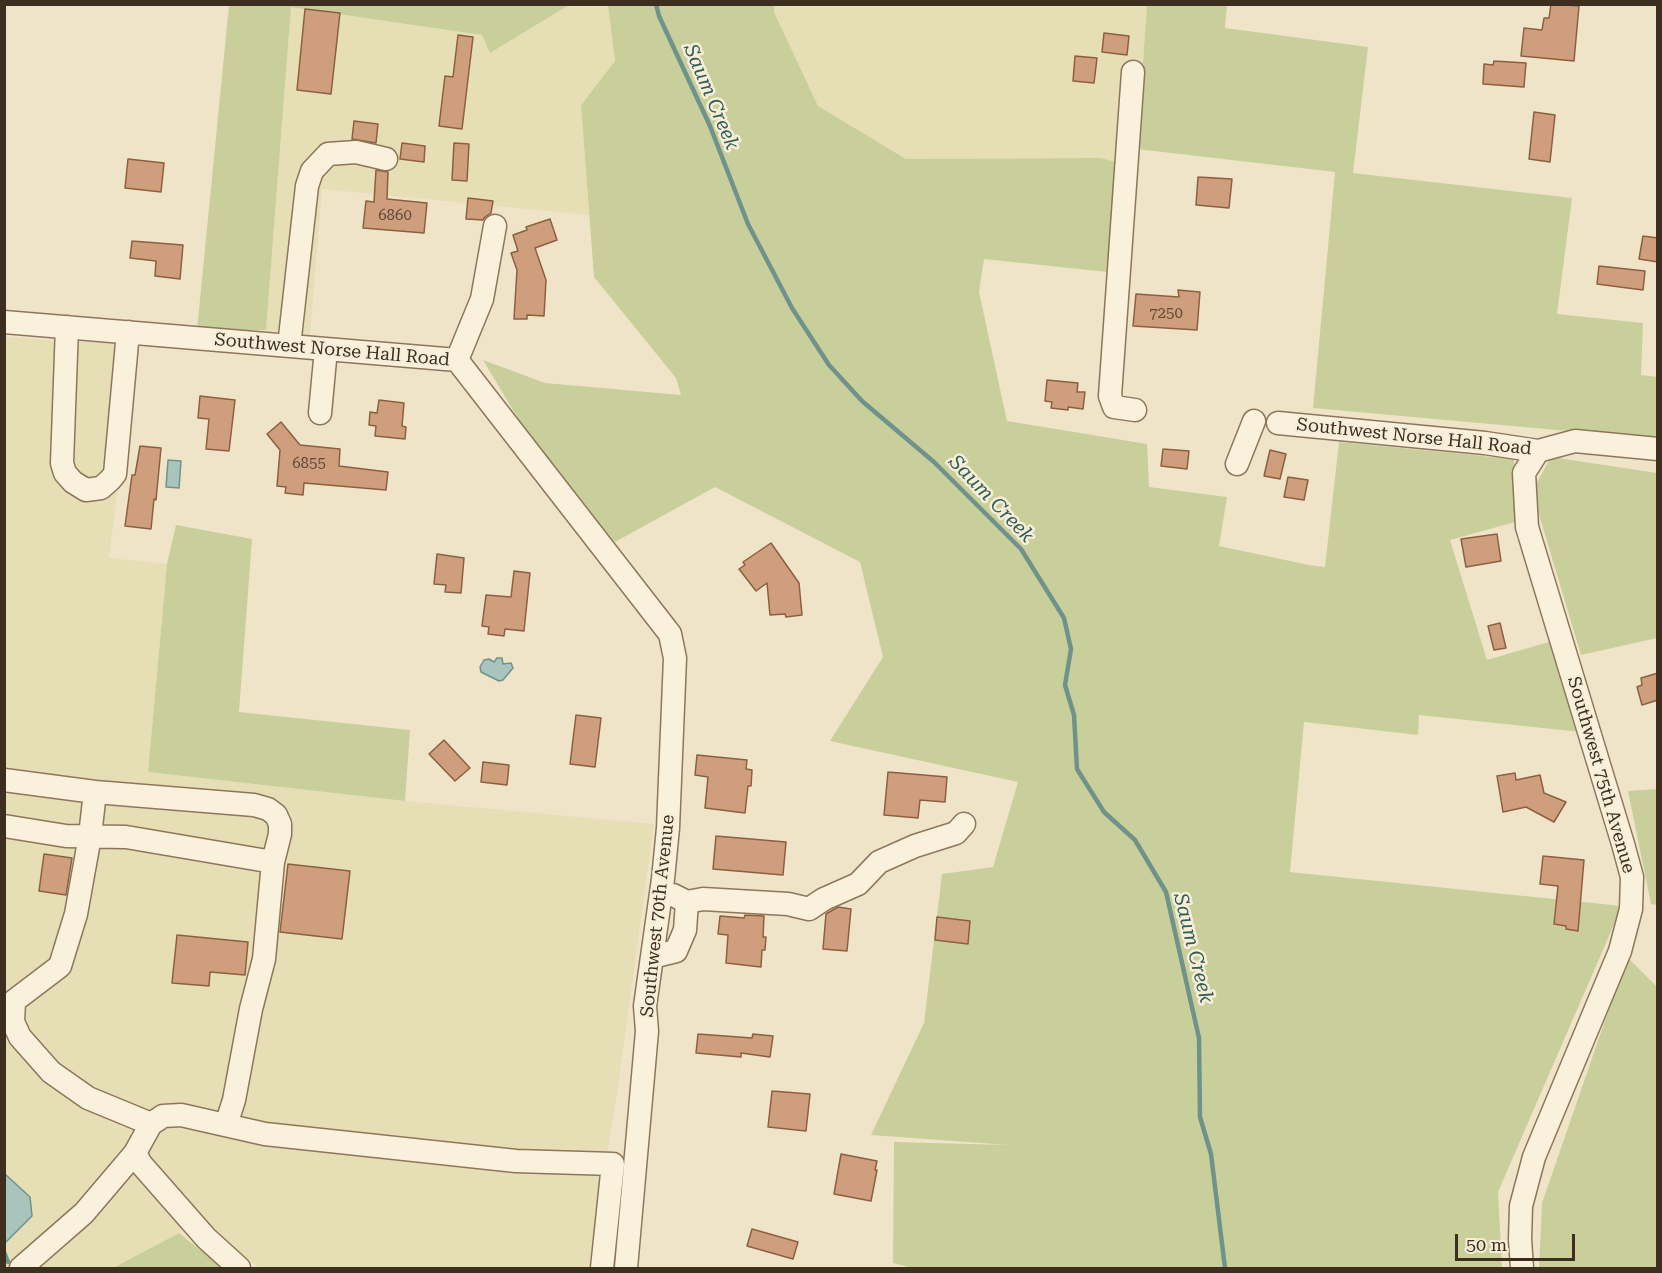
<!DOCTYPE html>
<style>
body{margin:0}
#map{position:relative;width:1662px;height:1273px;overflow:hidden;background:#f0e4c8;font-family:"Roboto Serif",serif}
canvas{display:block}
.frame{position:absolute;inset:0;border:6px solid #3d2e20;pointer-events:none}
.scale{position:absolute;left:1455px;top:1234px;width:120px;height:27px;box-sizing:border-box;border:3px solid #3d2e20;border-top:0;padding-left:8px;font-size:18px;line-height:21px;white-space:nowrap;color:#3d2e20;-webkit-text-stroke:4px #f7eed8;paint-order:stroke}
</style>
<div id="map">
<canvas width="1662" height="1273"></canvas>
<div class="frame"></div>
<div class="scale">50 m</div>
</div>
<script>
const ctx = document.querySelector('canvas').getContext('2d');
ctx.lineJoin = 'round';
function fill(path, color) { ctx.fillStyle = color; ctx.fill(path, 'evenodd'); }
const poly = rows => new Path2D(rows.map(r => 'M' + r).join(''));
function strokePath(path, color, width, dash) { ctx.strokeStyle = color; ctx.lineWidth = width; ctx.lineCap = dash ? 'butt' : 'round'; ctx.setLineDash(dash || []); ctx.stroke(path); }
function drawText(font, color, halo, rows, align = 'center') {
  ctx.font = font + ' "Roboto Serif",serif'; ctx.lineWidth = 5; ctx.setLineDash([]); ctx.textBaseline = 'middle'; ctx.strokeStyle = halo; ctx.fillStyle = color; for (const [text, x, y, turn = 0] of rows) {
    ctx.save(); ctx.translate(x, y); ctx.rotate((+turn || 0) * Math.PI / 180); ctx.textAlign = isNaN(turn) ? turn : align; if (halo) ctx.strokeText(text, 0, 0); ctx.fillText(text, 0, 0); ctx.restore();
  }
}
const farmland = poly([
 [774,4,1147,5,1136,167,1101,158,906,159,818,106,774,12],
 [569,5,608,5,615,61,581,105,589,215,322,189,310,335,266,330,291,6,483,35,490,53],
 [4,337,135,345,109,558,167,564,148,772,405,801,654,824,617,1094,606,1159,242,1123,179,1129,603,1174,593,1268,260,1268,219,1238,197,1213,179,1233,113,1268,5,1268]
]);
const green = poly([
 [229,5,569,5,490,53,482,35,291,7,266,330,197,330],
 [608,5,774,5,774,12,818,106,906,159,1101,158,1116,162,1108,272,984,259,979,292,1007,421,1147,444,1149,487,1227,497,1219,546,1309,565,1325,567,1339,442,1514,459,1515,522,1450,540,1487,660,1552,641,1581,732,1419,715,1418,735,1304,722,1290,872,1622,906,1498,1192,1502,1268,912,1268,893,1263,894,1142,1008,1145,871,1135,924,1023,942,874,993,867,1018,782,830,741,883,657,860,562,715,487,615,542,538,452,483,360,545,383,681,395,676,378,594,277,581,105,615,61],
 [1147,5,1227,5,1225,28,1368,47,1353,173,1572,198,1557,314,1643,323,1641,375,1657,377,1657,439,1313,408,1335,172,1137,149],
 [1551,457,1657,473,1657,638,1581,655,1532,491],
 [176,525,252,539,239,712,410,730,405,801,148,772,167,564],
 [1657,789,1658,789,1657,905,1651,904,1628,791],
 [1627,957,1657,987,1657,1268,1539,1268,1542,1203],
 [179,1233,223,1268,113,1268]
]);
const water = poly([
 [168,460,181,461,179,488,166,487,168,460],
 [497,658,502,658,503,664,511,663,513,668,503,680,499,681,481,672,480,667,484,660,489,659,494,662,497,658],
 [5,1174,30,1197,32,1216,5,1243,5,1174]
]);
const stream = poly([
 [656,4,659,16,710,126,748,224,792,308,829,365,862,401,934,462,1021,549,1064,618,1071,649,1065,685,1074,715,1077,769,1104,812,1135,840,1166,892,1199,1038,1200,1117,1211,1154,1225,1268],
 [4,1252,8,1262]
]);
const building = poly([
 [1551,4,1579,6,1574,61,1521,56,1524,28,1542,30,1544,18,1549,18,1551,4],
 [305,9,340,13,331,94,297,90,305,9],
 [1104,33,1129,36,1127,55,1102,52,1104,33],
 [458,35,473,37,462,129,439,126,445,76,453,77,458,35],
 [1075,56,1097,58,1094,83,1073,81,1075,56],
 [1494,61,1526,63,1524,87,1483,84,1484,64,1493,65,1494,61],
 [1534,112,1555,115,1550,162,1529,159,1534,112],
 [354,121,378,124,376,143,352,139,354,121],
 [402,143,425,146,424,162,400,159,402,143],
 [454,143,469,144,467,181,452,180,454,143],
 [128,159,164,163,161,192,125,188,128,159],
 [376,170,388,172,387,199,427,203,424,233,363,228,366,201,374,202,376,170],
 [1198,177,1232,179,1229,208,1196,205,1198,177],
 [468,198,493,201,491,213,485,217,483,220,466,219,468,198],
 [550,219,557,240,535,248,546,280,544,316,527,315,527,319,514,319,517,270,511,253,518,251,513,235,527,230,526,227,550,219],
 [1643,236,1658,238,1658,262,1639,259,1643,236],
 [132,241,183,245,180,279,155,276,156,261,130,258,132,241],
 [1599,266,1645,271,1643,290,1597,284,1599,266],
 [1178,290,1200,292,1197,330,1133,326,1136,294,1179,297,1178,290],
 [1047,380,1078,383,1077,392,1085,392,1083,409,1068,407,1068,410,1051,408,1052,402,1045,401,1047,380],
 [200,396,235,400,229,451,206,449,209,419,198,418,200,396],
 [379,400,404,403,402,426,406,427,405,439,375,436,376,426,369,425,370,412,377,413,379,400],
 [281,422,300,445,340,449,339,466,388,472,386,490,304,483,303,495,285,493,286,487,277,486,280,450,267,434,281,422],
 [140,446,161,448,156,500,154,499,151,529,125,526,132,475,135,475,140,446],
 [1163,449,1189,451,1187,469,1161,466,1163,449],
 [1270,450,1286,454,1280,479,1264,476,1270,450],
 [1288,477,1308,480,1304,500,1284,497,1288,477],
 [1497,534,1501,561,1466,567,1461,539,1497,534],
 [771,543,799,583,802,615,786,617,785,614,770,615,767,583,756,591,739,569,745,565,743,562,771,543],
 [437,554,464,558,461,593,445,592,446,585,434,584,437,554],
 [514,571,530,573,524,631,505,629,504,636,488,634,489,627,482,626,486,595,511,597,514,571],
 [1500,623,1506,648,1494,650,1488,626,1500,623],
 [1658,673,1658,700,1642,705,1637,687,1642,685,1641,678,1658,673],
 [576,715,601,718,595,767,570,764,576,715],
 [444,740,470,768,455,781,429,754,444,740],
 [697,755,747,760,746,769,752,770,751,786,748,786,745,813,705,808,708,777,695,775,697,755],
 [483,762,509,765,507,785,481,782,483,762],
 [888,772,947,777,945,802,920,800,918,818,884,815,888,772],
 [1515,773,1516,780,1540,775,1544,793,1566,802,1554,822,1526,807,1503,812,1497,776,1515,773],
 [716,836,786,842,783,875,713,869,716,836],
 [44,854,72,858,66,895,39,891,44,854],
 [1543,856,1584,860,1578,931,1566,929,1566,926,1554,924,1558,886,1540,884,1543,856],
 [288,864,350,871,342,939,280,932,288,864],
 [838,907,851,909,847,951,823,949,826,914,838,907],
 [745,915,764,916,763,937,766,937,765,950,762,950,761,967,726,963,728,935,718,934,720,916,744,918,745,915],
 [937,917,970,921,968,944,935,940,937,917],
 [177,935,248,942,245,975,210,972,209,986,172,983,177,935],
 [698,1034,752,1038,753,1034,773,1036,770,1057,741,1053,741,1057,696,1053,698,1034],
 [772,1091,810,1094,806,1131,768,1127,772,1091],
 [841,1154,877,1161,875,1170,877,1170,871,1201,834,1194,841,1154],
 [752,1229,798,1242,793,1259,747,1246,752,1229]
]);
const minor = poly([
 [1133,72,1110,396,1114,407,1135,410],
 [4,322,457,360,670,634,675,658,668,828,663,879,645,1006,647,1031,626,1268],
 [67,327,62,463,65,473,73,482,86,490,101,488,110,480,115,474,128,332],
 [289,346,307,186,312,171,328,154,356,152,386,159],
 [457,360,482,299,495,226],
 [320,413,326,349],
 [1278,423,1485,443,1538,451,1575,441,1658,449],
 [1237,464,1254,421],
 [4,780,95,792,254,805,268,809,276,815,280,824,280,834,273,862,264,959,251,1009,234,1100,226,1125],
 [95,792,90,836,76,914,60,966,14,1001,13,1022,20,1037,51,1072,88,1098,151,1124],
 [4,826,66,836,126,837,273,862],
 [687,902,703,899,788,904,809,909,824,899,858,884,879,862,915,846,956,833,964,824],
 [652,957,676,951,685,930,687,902,673,895],
 [135,1153,141,1164,206,1238,239,1268],
 [21,1268,84,1213,135,1153,151,1124,163,1116,181,1115,265,1134,516,1161,613,1164,602,1268],
 [1522,1268,1520,1239,1521,1206,1534,1157,1620,951,1631,909,1632,877,1623,844,1527,527,1524,473,1538,451]
]);
const numberNames = [
 ["6860",395,216],
 ["7250",1166,314],
 ["6855",309,464]
];
const streetNames = [
 ["Southwest Norse Hall Road",332,350,5],
 ["Southwest Norse Hall Road",1414,437,6],
 ["Southwest 75th Avenue",1601,775,74],
 ["Southwest 70th Avenue",658,916,-84]
];
const waterNames = [
 ["Saum Creek",711,97,67],
 ["Saum Creek",991,499,46],
 ["Saum Creek",1193,948,76]
];
fill(farmland, '#e6deb5');
fill(green, '#c9cf9b');
fill(water, '#a9c4bc');
strokePath(water, '#6f938a', 1.5);
strokePath(stream, '#6f938a', 4.5);
fill(building, '#cf9f7d');
strokePath(building, '#8d5f41', 1.5);
strokePath(minor, '#8d765c', 25);
strokePath(minor, '#faf1dc', 22);
drawText('15px', '#624a37', null, numberNames);
drawText('18px', '#3d2e20', '#f7eed8', streetNames);
drawText('italic 20px', '#2f5d5a', '#f7eed8', waterNames);
</script>
